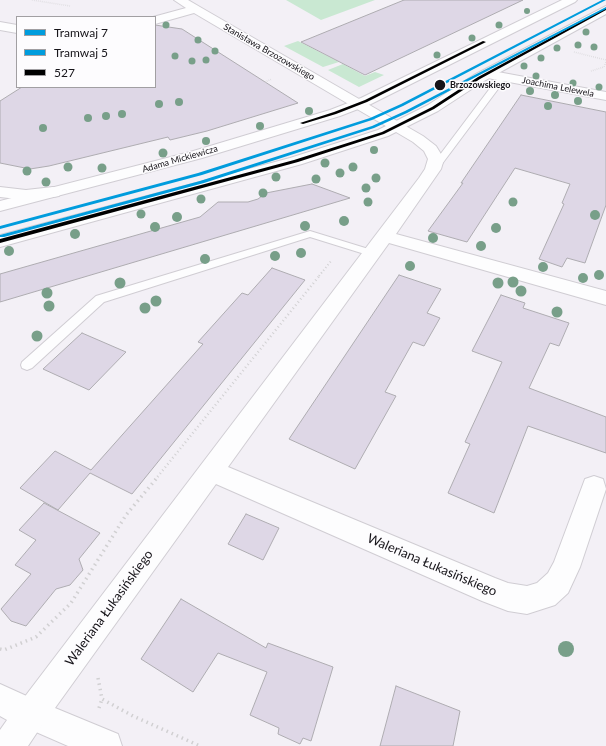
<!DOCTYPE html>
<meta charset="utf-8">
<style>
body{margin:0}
#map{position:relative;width:606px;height:746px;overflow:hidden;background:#f3f0f6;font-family:Lato,sans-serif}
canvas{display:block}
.legend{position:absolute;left:16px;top:16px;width:140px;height:72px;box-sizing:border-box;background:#fdfcfe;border:1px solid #a19fa2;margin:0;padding:5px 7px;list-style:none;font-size:12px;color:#161419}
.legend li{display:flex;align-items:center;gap:8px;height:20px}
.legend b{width:20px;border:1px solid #a19fa2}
</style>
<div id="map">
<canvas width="606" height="746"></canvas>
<ul class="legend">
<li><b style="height:5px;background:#009cdd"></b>Tramwaj 7</li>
<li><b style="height:5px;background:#009cdd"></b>Tramwaj 5</li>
<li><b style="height:5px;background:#000"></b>527</li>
</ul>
</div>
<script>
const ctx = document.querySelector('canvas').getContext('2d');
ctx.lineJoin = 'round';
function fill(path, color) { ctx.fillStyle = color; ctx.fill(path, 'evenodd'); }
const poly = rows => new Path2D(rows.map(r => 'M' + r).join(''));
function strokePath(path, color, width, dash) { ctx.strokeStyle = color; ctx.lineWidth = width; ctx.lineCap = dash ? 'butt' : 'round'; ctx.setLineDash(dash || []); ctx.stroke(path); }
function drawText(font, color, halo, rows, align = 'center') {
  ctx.font = font + ' Lato,sans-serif'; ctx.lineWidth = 3; ctx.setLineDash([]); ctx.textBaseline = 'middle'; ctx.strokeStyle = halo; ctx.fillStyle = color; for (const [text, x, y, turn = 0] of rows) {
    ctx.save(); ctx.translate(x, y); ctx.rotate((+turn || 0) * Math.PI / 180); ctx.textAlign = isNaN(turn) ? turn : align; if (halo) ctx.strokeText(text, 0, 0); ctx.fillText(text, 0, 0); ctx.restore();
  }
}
const green = poly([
 [286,0,375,0,321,20],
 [298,41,339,62,323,67,284,46],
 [343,64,365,76,375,72,384,75,359,87,328,70]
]);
const building = poly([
 [404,0,523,0,365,75,301,42,404,0],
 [155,25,182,29,298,103,207,131,170,140,168,137,49,166,30,169,0,163,0,101,22,87,155,87,155,25],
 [521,95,606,112,606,205,585,263,567,258,562,267,539,259,564,204,562,203,570,184,515,168,467,242,428,231,463,183,461,183,521,95],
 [312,184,350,198,0,302,0,274,200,217,218,202,248,202,258,199,266,193,312,184],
 [272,268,305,280,132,494,90,473,58,510,20,488,55,451,91,470,203,344,198,342,242,293,248,295,272,268],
 [399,275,441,289,427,313,440,318,424,346,413,342,385,392,396,396,355,469,289,439,399,275],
 [501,295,525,303,523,308,569,323,559,346,550,343,529,388,606,417,606,453,528,426,494,513,448,493,470,444,465,442,502,362,472,351,501,295],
 [82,333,126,352,89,390,43,369,82,333],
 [44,503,100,533,79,559,83,570,70,585,56,589,26,626,11,621,1,609,31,574,15,565,36,540,19,530,44,503],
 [246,514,279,528,263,560,228,544,246,514],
 [181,599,266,648,268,643,333,667,311,741,303,738,300,744,278,734,279,728,250,715,267,672,218,653,193,692,141,659,181,599],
 [396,686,460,711,453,746,380,746,396,686]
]);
const pathFar3 = poly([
 [32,0,70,6],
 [574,52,606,60],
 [591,71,604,67,606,62],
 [265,82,272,79]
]);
const pathFar2 = poly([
 [319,276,331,261]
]);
const pathFar1 = poly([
 [155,480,320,275]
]);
const path = poly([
 [0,649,4,650,36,637,71,603,126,515,156,479],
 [98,678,102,699,133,716,200,746],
 [99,708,102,699]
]);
const lane = poly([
 [500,75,506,75,507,77,436,172,430,172,428,170,430,168,500,75],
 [310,231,375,251,376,253,375,255,371,256,310,237,104,302,32,368,27,370,22,368,21,365,22,362,96,296,310,231]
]);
const street = poly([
 [174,0,188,0,200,7,423,136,436,146,444,159,441,169,396,234,606,291,606,305,389,243,228,467,495,578,508,583,527,586,537,583,548,573,554,562,585,479,594,476,603,479,606,489,580,567,568,593,555,605,527,614,508,611,482,601,216,484,55,708,118,734,122,746,68,746,20,725,15,714,20,703,419,178,425,169,428,159,424,151,413,142,194,13,155,24,155,17,153,17,186,8,174,0],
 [0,22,17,25,17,33,0,30,0,22],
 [487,70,606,92,606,100,482,77,480,74,482,71,487,70],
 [0,187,26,190,53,187,59,188,61,192,59,196,53,197,26,200,0,197,0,187]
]);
const secondary = poly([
 [562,0,577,0,575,2,371,104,340,116,202,158,0,211,0,201,190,152,330,110,361,98,562,0],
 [606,6,606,14,484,81,438,111,388,136,302,164,0,247,0,235,290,158,378,130,428,105,474,75,606,6],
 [0,684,42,703,47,714,42,725,28,746,0,746,0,730,7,720,0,716,0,684]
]);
const bus1 = poly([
 [606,8,606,10,480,79,434,109,384,134,298,162,0,243,0,239,294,160,382,132,432,107,478,77,606,8],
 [483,41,486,42,367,102,336,114,303,124,300,123,334,112,365,100,483,41]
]);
const tram1 = poly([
 [602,0,606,0,403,106,372,120,202,175,0,229,0,226,198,173,370,118,401,104,602,0]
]);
const tram2 = poly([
 [606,7,606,9,407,113,374,128,204,183,4,237,0,237,0,235,200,181,372,126,405,111,606,7]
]);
const trees = [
 [527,11,3],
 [166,25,3.5],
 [499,25,3.5],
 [586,32,3.5],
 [472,38,3.5],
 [198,40,3.5],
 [578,45,3.5],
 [594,47,3.5],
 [557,48,3.5],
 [215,51,3.5],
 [437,55,3.5],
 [175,56,3.5],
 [541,58,3.5],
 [206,60,3.5],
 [192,61,3.5],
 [524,66,3.5],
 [536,76,3.5],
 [573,83,3.5],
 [599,87,3.5],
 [530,91,4],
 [555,95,4],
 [578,101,4],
 [179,102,4],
 [159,104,4],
 [548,106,4],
 [309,111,4],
 [122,114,4],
 [106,116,4],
 [88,118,4],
 [260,126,4],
 [43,128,4],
 [206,141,4],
 [374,150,4],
 [163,153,4.5],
 [325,163,4.5],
 [68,167,4.5],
 [353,167,4.5],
 [102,168,4.5],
 [27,171,4.5],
 [340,173,4.5],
 [276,177,4.5],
 [376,178,4.5],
 [316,179,4.5],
 [46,182,4.5],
 [366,188,4.5],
 [263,193,4.5],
 [201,199,4.5],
 [368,202,4.5],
 [513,202,4.5],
 [141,214,4.5],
 [595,215,5],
 [177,217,5],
 [344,221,5],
 [305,226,5],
 [155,227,5],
 [496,228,5],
 [75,234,5],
 [433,238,5],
 [481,246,5],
 [9,251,5],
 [301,253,5],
 [275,256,5],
 [205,259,5],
 [410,266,5],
 [543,267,5],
 [599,275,5],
 [583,278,5],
 [513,282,5.5],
 [120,283,5.5],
 [498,283,5.5],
 [521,291,5.5],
 [47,293,5.5],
 [156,301,5.5],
 [49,306,5.5],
 [145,308,5.5],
 [557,312,5.5],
 [37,336,5.5],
 [566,649,8]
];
const markers = [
 [440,85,6,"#161419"]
];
const farStreetnames = [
 ["Stanisława Brzozowskiego",269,52,30],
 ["Joachima Lelewela",558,87,11],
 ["Adama Mickiewicza",180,159,-16]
];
const farStopnames = [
 ["Brzozowskiego",450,85]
];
const nearStreetnames = [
 ["Waleriana Łukasińskiego",432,565,23],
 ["Waleriana Łukasińskiego",109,608,-54]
];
fill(green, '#c9e8d2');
fill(building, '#ded7e6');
strokePath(building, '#aeacb1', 1);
strokePath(lane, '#d0cdd3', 2);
strokePath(street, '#d0cdd3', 2);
strokePath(secondary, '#d0cdd3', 2);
strokePath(pathFar3, '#d1d0d2', 1.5, [0.5, 1.5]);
strokePath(pathFar2, '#d1d0d2', 2, [1, 2.5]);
strokePath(pathFar1, '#d1d0d2', 2.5, [1, 3]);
strokePath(path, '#d1d0d2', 3.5, [1.5, 4]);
fill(lane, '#fdfdfe');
fill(street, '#fdfdfe');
fill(secondary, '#fdfdfe');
fill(bus1, '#000');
fill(tram1, '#009cdd');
fill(tram2, '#009cdd');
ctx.fillStyle = '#789f89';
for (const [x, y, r] of trees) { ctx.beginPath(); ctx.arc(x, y, r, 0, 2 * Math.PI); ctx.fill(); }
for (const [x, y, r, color] of markers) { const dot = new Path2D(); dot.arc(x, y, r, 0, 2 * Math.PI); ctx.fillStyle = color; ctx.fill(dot); strokePath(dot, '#fdfcfe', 1.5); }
drawText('9px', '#161419', '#fdfcfe', farStreetnames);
drawText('bold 9px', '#161419', '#fdfcfe', farStopnames, 'left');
drawText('13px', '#161419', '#fdfcfe', nearStreetnames);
</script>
